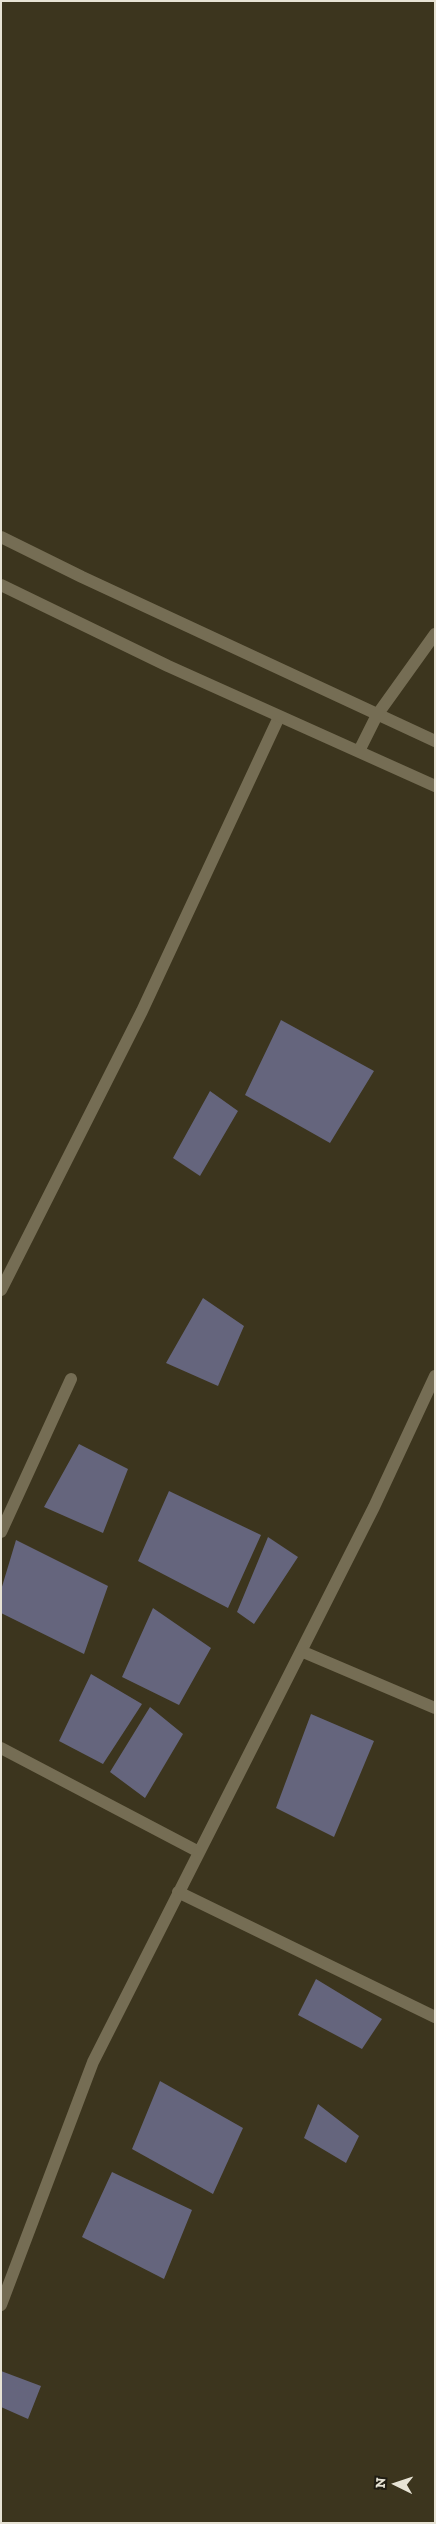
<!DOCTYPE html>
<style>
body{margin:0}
#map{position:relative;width:436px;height:2524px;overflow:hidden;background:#3c351e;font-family:"Zilla Slab",serif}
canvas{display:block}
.frame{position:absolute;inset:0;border:2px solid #e7e3d5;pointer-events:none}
.north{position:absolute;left:371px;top:2459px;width:50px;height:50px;-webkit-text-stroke:4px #201d13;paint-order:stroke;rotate:274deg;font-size:14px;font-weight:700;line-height:20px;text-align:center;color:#e7e3d5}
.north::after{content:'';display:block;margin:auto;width:18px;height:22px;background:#e7e3d5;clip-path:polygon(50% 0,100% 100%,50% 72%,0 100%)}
</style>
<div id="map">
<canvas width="436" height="2524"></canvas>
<div class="frame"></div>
<div class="north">N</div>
</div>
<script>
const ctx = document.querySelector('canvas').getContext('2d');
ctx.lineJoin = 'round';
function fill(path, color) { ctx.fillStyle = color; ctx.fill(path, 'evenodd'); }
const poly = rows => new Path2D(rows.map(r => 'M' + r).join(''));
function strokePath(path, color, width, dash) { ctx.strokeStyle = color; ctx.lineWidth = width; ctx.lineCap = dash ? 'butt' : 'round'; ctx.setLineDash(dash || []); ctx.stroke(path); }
const building = poly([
 [281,1020,374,1071,330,1143,245,1095],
 [210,1091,238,1111,200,1176,173,1158],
 [203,1298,244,1326,218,1386,166,1363],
 [79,1444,128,1469,103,1533,44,1507],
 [169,1491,261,1535,228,1608,138,1561],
 [268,1537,298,1557,254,1624,237,1612],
 [16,1540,108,1586,84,1654,1,1613,1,1590],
 [153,1608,211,1648,179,1705,122,1677],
 [91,1674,142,1704,103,1764,59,1741],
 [150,1707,183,1734,145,1798,110,1772],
 [311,1714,374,1741,334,1837,276,1808],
 [316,1979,382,2019,362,2049,298,2015],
 [160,2081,243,2128,213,2194,132,2149],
 [318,2104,359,2136,346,2163,304,2138],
 [112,2172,192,2210,164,2279,82,2237],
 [1,2371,41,2386,28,2419,1,2407]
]);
const street = poly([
 [1,1290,142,1011,279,717],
 [1,1532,71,1379],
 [301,1651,435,1708],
 [1,1748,199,1852],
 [178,1892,435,2017],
 [1,2305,93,2062,374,1507,435,1376]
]);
const secondary = poly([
 [1,537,82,577,435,741],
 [1,585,168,666,435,786],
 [359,751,377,715,435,634]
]);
fill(building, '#65657d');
strokePath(street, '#756d54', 12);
strokePath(secondary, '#756d54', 12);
</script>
